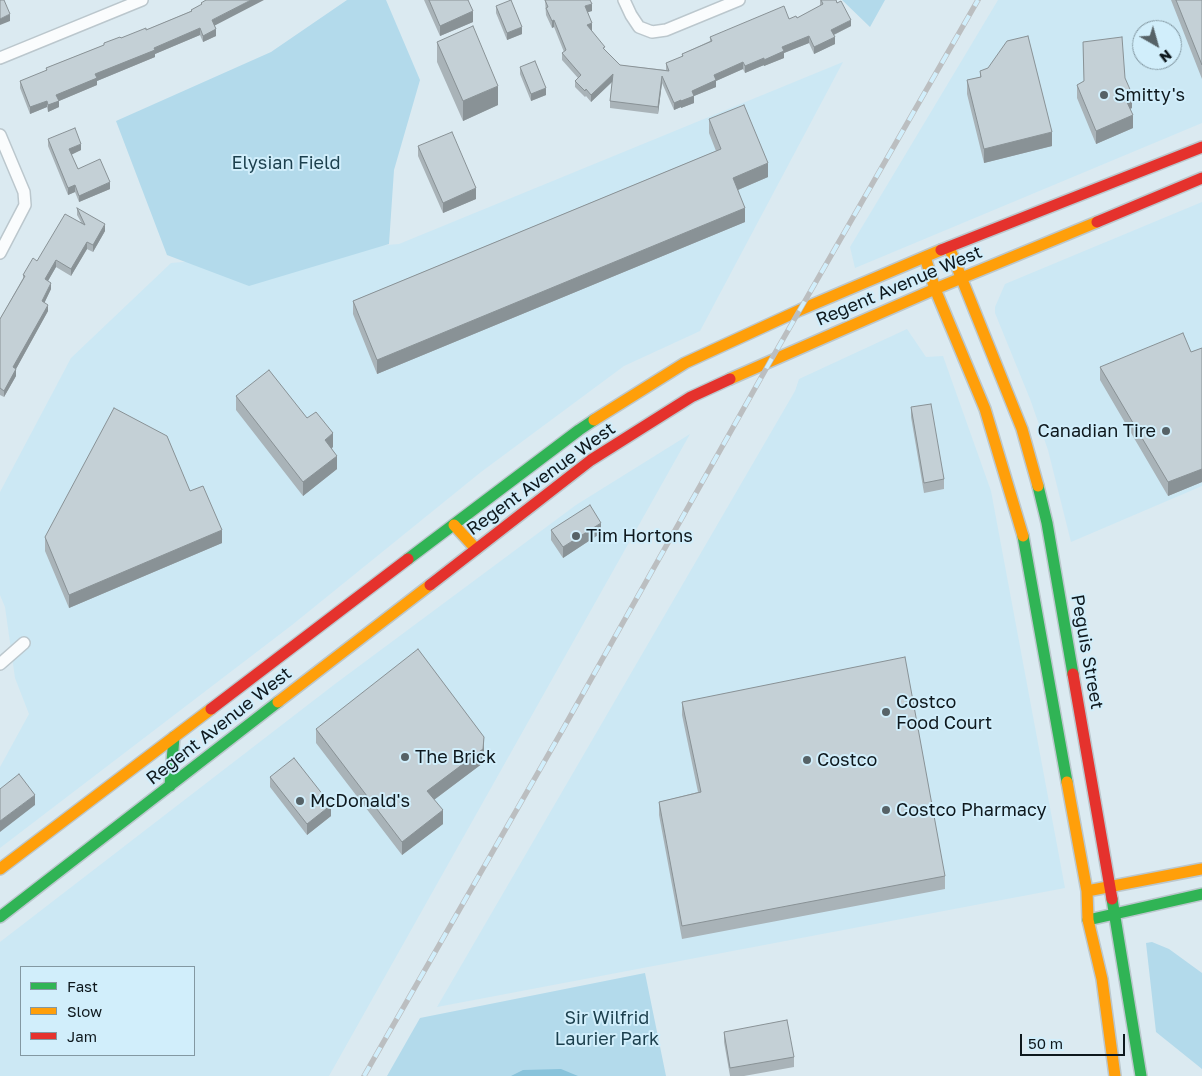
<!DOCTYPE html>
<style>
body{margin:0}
#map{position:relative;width:1202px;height:1076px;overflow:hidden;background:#dbeaf1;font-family:"Golos Text",sans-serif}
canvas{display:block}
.legend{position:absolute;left:20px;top:966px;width:175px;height:90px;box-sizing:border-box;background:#d1eefb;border:1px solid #8398a2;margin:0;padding:6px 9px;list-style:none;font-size:15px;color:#0e181d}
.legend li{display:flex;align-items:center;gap:10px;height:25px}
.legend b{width:25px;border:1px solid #8398a2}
.north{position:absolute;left:1132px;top:20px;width:50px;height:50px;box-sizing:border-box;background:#d1eefb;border:1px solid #8398a2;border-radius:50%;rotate:142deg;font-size:14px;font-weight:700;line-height:20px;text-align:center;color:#0e181d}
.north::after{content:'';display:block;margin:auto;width:18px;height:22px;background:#566267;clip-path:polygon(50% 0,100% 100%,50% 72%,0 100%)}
.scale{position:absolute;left:1020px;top:1034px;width:105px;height:22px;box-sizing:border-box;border:2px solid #0e181d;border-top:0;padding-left:6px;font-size:15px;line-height:18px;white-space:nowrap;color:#0e181d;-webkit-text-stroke:4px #d1eefb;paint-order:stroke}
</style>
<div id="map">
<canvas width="1202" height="1076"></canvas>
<ul class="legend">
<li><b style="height:6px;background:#30b455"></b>Fast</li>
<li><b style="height:6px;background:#ff9f0a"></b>Slow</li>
<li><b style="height:6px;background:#e5322d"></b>Jam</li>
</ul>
<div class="north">N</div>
<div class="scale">50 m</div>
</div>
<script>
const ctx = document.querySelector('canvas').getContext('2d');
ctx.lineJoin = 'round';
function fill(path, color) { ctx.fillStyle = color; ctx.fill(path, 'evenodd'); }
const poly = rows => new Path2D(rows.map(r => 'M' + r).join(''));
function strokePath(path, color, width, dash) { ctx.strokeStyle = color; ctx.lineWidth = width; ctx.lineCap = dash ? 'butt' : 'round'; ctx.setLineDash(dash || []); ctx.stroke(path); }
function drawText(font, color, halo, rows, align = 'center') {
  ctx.font = font + ' "Golos Text",sans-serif'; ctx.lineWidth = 4; ctx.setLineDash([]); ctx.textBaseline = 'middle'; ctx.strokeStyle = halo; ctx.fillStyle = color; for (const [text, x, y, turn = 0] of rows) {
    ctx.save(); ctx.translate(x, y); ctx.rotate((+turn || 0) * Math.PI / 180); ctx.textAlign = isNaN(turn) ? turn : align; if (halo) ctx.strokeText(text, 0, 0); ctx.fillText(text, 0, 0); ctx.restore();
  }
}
const built = poly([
 [998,0,1202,0,1202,123,855,268,850,247],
 [1142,30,1172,30,1172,60,1142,60],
 [843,62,700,331,624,366,481,472,292,625,0,848,0,767,29,714,15,678,5,607,0,595,0,492,71,358,171,263,399,244],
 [1202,202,1202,486,1071,542,1048,450,1030,399,995,313,995,307,1005,284],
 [907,329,926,357,943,356,991,491,1065,888,437,1007,795,391,799,379],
 [690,434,329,1076,0,1076,0,942,335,684,576,505],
 [21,967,194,967,194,1055,21,1055]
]);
const green = poly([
 [347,0,386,0,420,80,394,170,389,244,249,286,167,255,116,121,271,52],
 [842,0,885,0,870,27],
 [1152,942,1169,949,1202,973,1202,1069,1156,1032,1146,943],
 [645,973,666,1076,387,1076,420,1018]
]);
const water = poly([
 [561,1069,578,1076,511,1076,523,1070]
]);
const street = poly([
 [624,0,631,15,639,27,652,32,666,30,739,0],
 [0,58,142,0],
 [0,135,24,192,25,205,0,253],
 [0,664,24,643]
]);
const fast = poly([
 [1038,486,1047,523,1073,674],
 [1023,536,1067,782],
 [408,559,579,430,594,420],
 [170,786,174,737],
 [1112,899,1141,1076],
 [0,917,278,702],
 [1088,920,1202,894]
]);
const slow = poly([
 [949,247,1022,429,1038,486],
 [925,257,935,289,985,409,1023,536],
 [730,379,935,289,1097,222],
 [594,420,685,363,800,310,941,250],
 [454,525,476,549],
 [278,702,430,585],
 [1067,782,1087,891,1088,920,1102,979,1115,1076],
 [0,869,211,709],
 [1087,891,1202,869]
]);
const jam = poly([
 [1097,222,1202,178],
 [941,250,1202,147],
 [430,585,591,460,691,397,730,379],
 [1073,674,1112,899],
 [211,709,408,559]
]);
const rail = poly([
 [364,1076,563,729,771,360,978,0]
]);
const wall = poly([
 [424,0,468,0,473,22,440,36],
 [545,0,592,11,588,12,592,30,591,30,605,50,620,65,666,70,666,63,682,57,682,54,710,41,710,37,789,19,797,18,820,6,820,0,836,0,851,26,834,35,835,44,814,54,809,43,784,53,784,58,764,66,764,65,745,73,743,69,716,81,716,87,694,96,694,103,681,108,681,107,674,110,662,83,658,114,610,108,610,101,612,82,591,102,586,96,585,97,575,87,575,81,578,78,562,60,562,53,564,52,554,27,552,28,546,15],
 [1171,0,1202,0,1202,79],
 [201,3,215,26,216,36,203,42,200,35,155,54,155,57,97,81,97,85,59,101,59,107,48,112,47,107,30,114,20,88,20,81,46,71,46,68,104,45,104,43,146,30,191,11,191,10,201,5],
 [496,6,522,34,507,40,496,13],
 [437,42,498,105,463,121,437,62],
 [1083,42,1132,108,1130,109,1133,128,1096,144,1077,98,1077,85,1084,81],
 [520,67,546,95,531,101,520,74],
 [980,71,1052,146,984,163,967,94,967,80,980,77],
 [709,119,768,177,738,190,745,222,377,374,353,314,353,301,716,151,709,133],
 [48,139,81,150,71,154,78,169,110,189,79,202,75,192,68,195,48,146],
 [418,146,476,199,443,213,418,156],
 [77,208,105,231,93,252,87,249,71,276,56,267,48,281,51,289,44,303,48,311,16,369,16,376,4,397,0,395,0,319,23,278,23,275,37,261,81,222,77,215],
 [1202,348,1202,482,1168,496,1100,380,1100,367,1191,352],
 [236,396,307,418,333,447,332,448,337,469,303,496,236,410],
 [911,407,944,479,944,489,924,493,911,417],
 [190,491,222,543,69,608,45,551,45,537],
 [551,530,601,533,563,558,551,540],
 [682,702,945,876,945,889,682,939,659,815,659,802,698,792,682,715],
 [316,729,484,751,483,763,434,800,443,824,402,855,316,743],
 [270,777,331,816,307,835,270,787],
 [724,1032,794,1057,794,1067,744,1076,730,1076,724,1042]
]);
const shadedWall = poly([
 [251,0,264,0,212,27,212,20],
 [592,4,592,11,585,13,585,6],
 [473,11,473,22,440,36,440,26],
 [10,14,10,21,0,25,0,19],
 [554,20,554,27,552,28,552,21],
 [851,20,851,26,831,36,831,30],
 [592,23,592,30,587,32,587,25],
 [522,27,522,34,507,40,507,33],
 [200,28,200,35,155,54,155,57,97,81,97,85,59,101,59,107,48,112,48,105,56,95,95,74],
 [216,29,216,36,203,42,203,36],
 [809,36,809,43,784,53,784,58,764,66,764,60,782,47],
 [835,37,835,44,814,54,814,47],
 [764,58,764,65,745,73,745,66],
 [743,62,743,69,716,81,716,87,694,96,694,103,681,108,681,101,692,91,714,75],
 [613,74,613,81,591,102,591,95],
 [662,76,662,83,658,114,658,107],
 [498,86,498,105,463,121,463,101],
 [546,88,546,95,531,101,531,94],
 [1132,94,1132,108,1125,111,1125,98],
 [681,100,681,107,674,110,674,103],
 [47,101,47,107,30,114,30,107],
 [1133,115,1133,128,1096,144,1096,131],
 [1052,132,1052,146,984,163,984,149],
 [81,144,81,150,69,156,69,149],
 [768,163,768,177,733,192,733,178],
 [110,182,110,189,79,202,79,196],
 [75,185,75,192,68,195,68,188],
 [476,188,476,199,443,213,443,203],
 [745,208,745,222,377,374,377,360],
 [105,224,105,231,93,252,93,245],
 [87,242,87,249,71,276,71,269],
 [56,260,56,267,45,286,45,279],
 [51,283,51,289,42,308,42,301],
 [48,305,48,311,16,369,16,376,4,397,4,391,13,367],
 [333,433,333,447,325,453,325,440],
 [337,456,337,469,303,496,303,482],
 [1202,469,1202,482,1168,496,1168,482],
 [601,523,601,533,563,558,563,547],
 [222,530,222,543,69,608,69,595],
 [484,737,484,751,483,763,427,805,427,791],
 [35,795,35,805,0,832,0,821],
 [331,805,331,816,307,835,307,824],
 [443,810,443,824,402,855,402,842]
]);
const building = poly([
 [0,0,4,0,10,14,0,19,0,0],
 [206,0,251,0,212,20,216,29,203,36,200,28,154,48,155,50,95,74,97,78,56,95,59,101,48,105,47,101,30,107,20,81,47,70,46,68,104,45,104,43,120,37,121,38,146,28,146,30,192,11,191,10,202,4,201,3,206,0],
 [429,0,468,0,473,11,440,26,429,0],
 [511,0,522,27,507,33,496,6,511,0],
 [545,0,590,0,592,4,585,6,592,23,587,25,605,47,603,48,620,65,669,71,666,63,683,56,682,54,712,41,710,37,784,6,789,19,796,16,797,18,823,4,821,0,836,0,837,3,841,1,851,20,831,30,835,37,814,47,809,36,782,47,784,51,764,60,764,58,745,66,743,62,714,75,716,80,692,91,694,96,681,101,681,100,674,103,662,76,658,107,610,101,613,74,591,95,586,89,585,91,575,81,581,75,562,53,566,50,554,20,552,21,546,8,548,7,545,0],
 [1176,0,1202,0,1202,65,1176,0],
 [473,26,498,86,463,101,437,42,473,26],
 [1028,36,1052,132,984,149,967,80,981,77,980,71,988,68,1007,41,1028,36],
 [1122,37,1125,78,1132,94,1125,98,1133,115,1096,131,1077,85,1084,81,1083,42,1122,37],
 [535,61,546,88,531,94,520,67,535,61],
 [744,105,768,163,733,178,745,208,377,360,353,301,721,149,709,119,744,105],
 [75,128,81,144,69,149,78,169,100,159,110,182,79,196,75,185,68,188,48,139,75,128],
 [452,132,476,188,443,203,418,146,452,132],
 [77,208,105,224,93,245,87,242,71,269,56,260,45,279,51,283,42,301,48,305,13,367,16,369,4,391,0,388,0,319,25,276,23,275,33,258,37,261,65,214,85,225,77,208],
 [1183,333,1191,352,1202,348,1202,469,1168,482,1100,367,1183,333],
 [269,370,307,418,316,412,333,433,325,440,337,456,303,482,236,396,269,370],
 [931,404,944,479,924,483,911,407,931,404],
 [114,408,167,436,190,491,203,486,222,530,69,595,45,537,114,408],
 [590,505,601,523,563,547,551,530,590,505],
 [418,649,484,737,483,749,427,791,443,810,402,842,316,729,418,649],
 [905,657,945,876,682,926,659,802,701,792,682,702,905,657],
 [294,758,331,805,307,824,270,777,294,758],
 [19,774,35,795,0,821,0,789,19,774],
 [787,1020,794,1057,730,1068,724,1032,787,1020]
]);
const markers = [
 [1104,95,5,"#566267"],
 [1166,431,5,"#566267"],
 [576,536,5,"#566267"],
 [886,712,5,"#566267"],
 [405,757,5,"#566267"],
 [807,760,5,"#566267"],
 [300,801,5,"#566267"],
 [886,810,5,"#566267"]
];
const poiNames = [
 ["Smitty's",1114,95],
 ["Canadian Tire",1156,431,"right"],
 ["Tim Hortons",586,536],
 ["Costco",896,702],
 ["Food Court",896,723],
 ["The Brick",415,757],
 ["Costco",817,760],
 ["McDonald's",310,801],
 ["Costco Pharmacy",896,810]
];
const parkNames = [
 ["Elysian Field",286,163],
 ["Sir Wilfrid",607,1018],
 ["Laurier Park",607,1039]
];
const streetNames = [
 ["Regent Avenue West",899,286,-23],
 ["Regent Avenue West",541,479,-36],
 ["Peguis Street",1087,652,80],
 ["Regent Avenue West",219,726,-38]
];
fill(built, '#cce8f4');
fill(green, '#b3daeb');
fill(water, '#89c3db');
strokePath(street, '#bbc7cd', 14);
strokePath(fast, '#bbc7cd', 14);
strokePath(slow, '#bbc7cd', 14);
strokePath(jam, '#bbc7cd', 14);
strokePath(street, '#fafcfd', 11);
strokePath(fast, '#30b455', 11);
strokePath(slow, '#ff9f0a', 11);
strokePath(jam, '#e5322d', 11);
strokePath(rail, '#bbbec0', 5.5);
strokePath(rail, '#d1eefb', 4, [11]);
fill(wall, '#a9b3b8');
fill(shadedWall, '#899296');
fill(building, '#c4d0d6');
strokePath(building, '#899296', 1);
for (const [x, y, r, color] of markers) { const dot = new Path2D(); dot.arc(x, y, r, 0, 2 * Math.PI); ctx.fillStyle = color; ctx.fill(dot); strokePath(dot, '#d1eefb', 2); }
drawText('18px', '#0e181d', '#d1eefb', poiNames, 'left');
drawText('18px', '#1b3f4d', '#d1eefb', parkNames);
drawText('18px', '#0e181d', '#d1eefb', streetNames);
</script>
